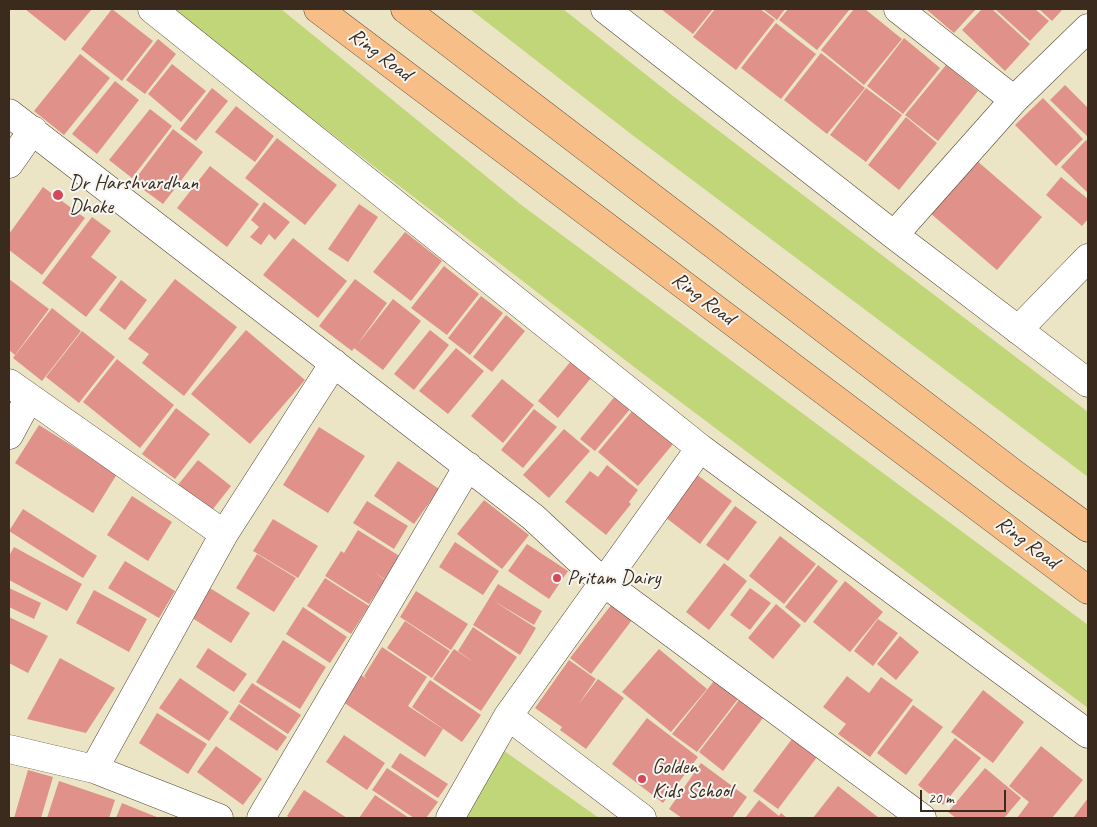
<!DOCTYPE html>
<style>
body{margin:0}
#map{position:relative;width:1097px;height:827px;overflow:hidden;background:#ebe4c5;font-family:Caveat,sans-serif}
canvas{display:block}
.frame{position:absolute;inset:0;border:10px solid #3b2a1e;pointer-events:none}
.scale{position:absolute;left:920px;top:790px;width:86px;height:22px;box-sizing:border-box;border:2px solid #3b2a1e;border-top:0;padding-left:6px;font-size:15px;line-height:18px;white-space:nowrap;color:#3b2a1e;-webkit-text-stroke:4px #f6f6f2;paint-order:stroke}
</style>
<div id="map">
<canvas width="1097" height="827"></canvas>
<div class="frame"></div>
<div class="scale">20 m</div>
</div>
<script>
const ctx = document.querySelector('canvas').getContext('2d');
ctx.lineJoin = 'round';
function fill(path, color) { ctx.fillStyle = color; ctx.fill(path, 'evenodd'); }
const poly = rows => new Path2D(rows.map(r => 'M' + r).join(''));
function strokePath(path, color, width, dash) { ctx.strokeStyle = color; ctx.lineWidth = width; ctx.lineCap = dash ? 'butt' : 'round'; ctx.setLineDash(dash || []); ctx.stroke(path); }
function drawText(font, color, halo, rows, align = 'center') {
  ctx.font = font + ' Caveat,sans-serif'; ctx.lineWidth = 4; ctx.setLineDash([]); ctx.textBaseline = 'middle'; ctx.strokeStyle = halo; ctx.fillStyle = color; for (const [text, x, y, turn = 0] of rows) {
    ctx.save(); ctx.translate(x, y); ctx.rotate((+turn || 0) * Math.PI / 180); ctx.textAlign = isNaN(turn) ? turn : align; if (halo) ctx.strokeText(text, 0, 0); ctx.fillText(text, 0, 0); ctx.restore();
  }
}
const green = poly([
 [170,9,281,9,520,204,1088,625,1088,708,638,370],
 [470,9,563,9,673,96,1088,412,1088,477,631,134],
 [500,748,599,818,458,818]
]);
const building = poly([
 [25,9,92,9,65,41],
 [112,9,153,41,122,81,81,49],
 [661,9,713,9,693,34],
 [715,9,760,9,775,20,736,70,693,37],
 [763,9,785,9,777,20],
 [788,9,850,9,817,50,779,20],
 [854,9,865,9,902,39,864,85,821,50],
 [926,9,976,9,954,33],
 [982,9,992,9,1030,44,1005,71,962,30],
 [995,9,1035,9,1049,21,1030,41],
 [1039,9,1063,9,1052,21],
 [776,23,816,54,781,99,741,68],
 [904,38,940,68,903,114,867,86],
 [158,39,176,54,145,94,126,80],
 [821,53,865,88,827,134,784,100],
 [80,54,110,78,64,135,34,111],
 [172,64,206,91,181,122,148,94],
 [946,65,978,91,938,141,905,115],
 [115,81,139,100,97,154,72,134],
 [1065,85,1088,108,1088,137,1050,100],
 [212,88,228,101,196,141,180,129],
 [866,88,902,115,866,162,830,135],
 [1043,98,1083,139,1056,166,1015,125],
 [236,106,274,136,255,162,215,132],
 [150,109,172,126,132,178,109,160],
 [906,117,937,143,899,190,868,165],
 [173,129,203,152,163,204,133,182],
 [277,138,337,185,305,225,245,178],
 [1086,140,1088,142,1088,193,1061,167],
 [976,160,1042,217,997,270,930,213],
 [210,166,259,204,227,247,177,208],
 [1061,177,1088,199,1088,219,1082,226,1046,195],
 [43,187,85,218,42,275,9,250,9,234],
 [264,202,290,222,275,240,269,234,261,245,250,237,259,227,251,220],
 [359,204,378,217,348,262,328,249],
 [92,217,111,231,91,257,117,277,86,317,42,283],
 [405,232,442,261,411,301,373,272],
 [293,238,347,281,318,318,263,275],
 [444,266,479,294,447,335,411,308],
 [9,279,49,309,15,355,9,350],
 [175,279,237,327,184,396,142,363,149,354,128,339],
 [355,279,387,303,357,345,393,299,421,321,383,370,354,348,352,351,319,326],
 [121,280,147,300,125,330,99,310],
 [481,296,503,313,470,355,448,338],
 [52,308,81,331,42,381,13,358],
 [506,315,525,331,492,372,473,357],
 [246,330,305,380,250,444,191,394],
 [430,330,449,345,414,390,394,374],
 [82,331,115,357,79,403,46,377],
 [456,348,484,371,448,414,419,391],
 [117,359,174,405,140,448,83,402],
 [571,361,591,378,558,418,538,401],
 [502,379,534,405,503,443,471,416],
 [616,395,631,408,595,451,580,439],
 [176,408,210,434,175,479,142,454],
 [534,409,557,427,523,468,501,450],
 [633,410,673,444,638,486,598,452],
 [39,425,117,474,93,513,15,463],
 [319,427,365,456,328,513,283,485],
 [564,429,590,451,549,498,523,475],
 [198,460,231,486,206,518,173,491],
 [398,461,439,489,414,524,374,496],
 [607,465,638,490,629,502,631,504,606,535,565,502,590,471,598,477],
 [696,474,732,501,700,544,665,517],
 [132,496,172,522,148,561,107,535],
 [484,500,529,535,502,569,457,534],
 [367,501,408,526,394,549,353,523],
 [735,506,757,522,728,561,706,545],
 [23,509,97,556,83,578,9,531],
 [273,519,318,546,298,578,253,551],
 [358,530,401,557,386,580,374,572,385,580,369,604,325,576,341,551,344,553],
 [780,536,816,564,784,604,749,576],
 [455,542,499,571,483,595,439,567],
 [527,544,568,571,549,599,508,571],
 [14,547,82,584,67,611,9,580,9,556],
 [257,554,296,578,274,612,236,588],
 [125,561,175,591,159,618,108,588],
 [724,563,747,581,709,630,686,612],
 [818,565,838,581,805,623,785,607],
 [325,578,369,606,351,634,307,606],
 [845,581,883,612,850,652,813,622],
 [498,584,542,611,534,625,492,600,536,628,520,655,473,625],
 [205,585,250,613,231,643,186,614],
 [9,588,41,603,34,619,9,607],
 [750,588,771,603,750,630,730,615],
 [94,590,147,619,129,652,76,623],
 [416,591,468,624,451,650,400,617],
 [612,604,632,620,591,674,570,658],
 [776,604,801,625,773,659,748,638],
 [303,607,347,637,330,663,286,634],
 [9,617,48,636,28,673,9,663],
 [878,619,898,633,873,666,854,651],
 [405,621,450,651,432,678,387,648],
 [473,627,517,657,481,711,433,679,454,649,476,664,458,651],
 [900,636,919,652,896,680,877,664],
 [283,640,326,667,300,709,256,682],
 [382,647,427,677,408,706,443,729,425,757,343,702,361,675,367,679,364,676],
 [208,648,247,674,234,692,196,667],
 [659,649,707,689,671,732,622,692],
 [60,658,115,688,86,733,27,719],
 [569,660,596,679,578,705,598,679,624,698,586,749,560,730,562,727,535,708],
 [847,676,869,693,881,677,913,700,870,757,838,734,846,724,823,707],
 [180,678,229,712,209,741,159,708],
 [430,680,481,715,462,742,412,707],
 [714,681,738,699,697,752,672,734],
 [252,683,301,715,288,734,239,702],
 [983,690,1024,722,993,763,951,732],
 [739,700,763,718,723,771,699,752],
 [239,704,287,737,277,751,229,719],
 [913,705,943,727,906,775,877,753],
 [157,713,207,744,188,774,139,743],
 [647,718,698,757,663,803,612,764],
 [344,735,385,763,367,790,326,762],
 [795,735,820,753,778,809,753,791],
 [955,738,981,758,943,805,918,785],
 [216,746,262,779,243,805,197,772],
 [1041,746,1083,780,1052,818,1017,818,1029,802,1009,786],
 [400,753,448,784,438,798,391,767],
 [701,763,747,797,732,818,682,818,669,809],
 [387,768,438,802,426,818,414,818,372,790],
 [985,768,1021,798,1004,818,956,818,948,812],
 [28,770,53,777,41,818,14,818],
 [59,781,115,800,109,818,47,818],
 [838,786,879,818,813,818],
 [304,790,347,818,290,818,287,816],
 [375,795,409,818,359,818],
 [1088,798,1088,818,1073,818],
 [759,800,779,816,781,813,787,818,745,818],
 [122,803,159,818,116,818]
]);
const minor = poly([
 [152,9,700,448,1088,734],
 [605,9,894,235,1088,383],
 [898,9,1014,100],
 [9,113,533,517,603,582,922,818],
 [9,164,33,130],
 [894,235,1014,100,1088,28],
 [1018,330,1088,258],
 [9,383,224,534],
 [9,435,29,398],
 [508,716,642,818],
 [9,749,94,769,219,818],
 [94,769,224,534,334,363],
 [261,818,468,466],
 [450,818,508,716,700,448]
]);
const highway = poly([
 [318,9,1088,590],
 [405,9,1017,476,1088,528]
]);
const markers = [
 [58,195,6,"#d1495b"],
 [557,578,5,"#d1495b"],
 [642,779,5,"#d1495b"]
];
const streetNames = [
 ["Ring Road",380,55,37],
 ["Ring Road",703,299,37],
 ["Ring Road",1027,543,37]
];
const poiNames = [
 ["Dr Harshvardhan",69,183],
 ["Dhoke",69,207],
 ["Pritam Dairy",567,578],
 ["Golden",652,767],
 ["Kids School",652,791]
];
fill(green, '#c1d679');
fill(building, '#e0928a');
strokePath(minor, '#554637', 29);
strokePath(highway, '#554637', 29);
strokePath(minor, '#fff', 28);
strokePath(highway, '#f7be88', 28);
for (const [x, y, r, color] of markers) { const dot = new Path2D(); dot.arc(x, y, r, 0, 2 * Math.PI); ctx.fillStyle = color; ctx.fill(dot); strokePath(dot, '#f6f6f2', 2); }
drawText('21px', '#3b2a1e', '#f6f6f2', streetNames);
drawText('21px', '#3b2a1e', '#f6f6f2', poiNames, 'left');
</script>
